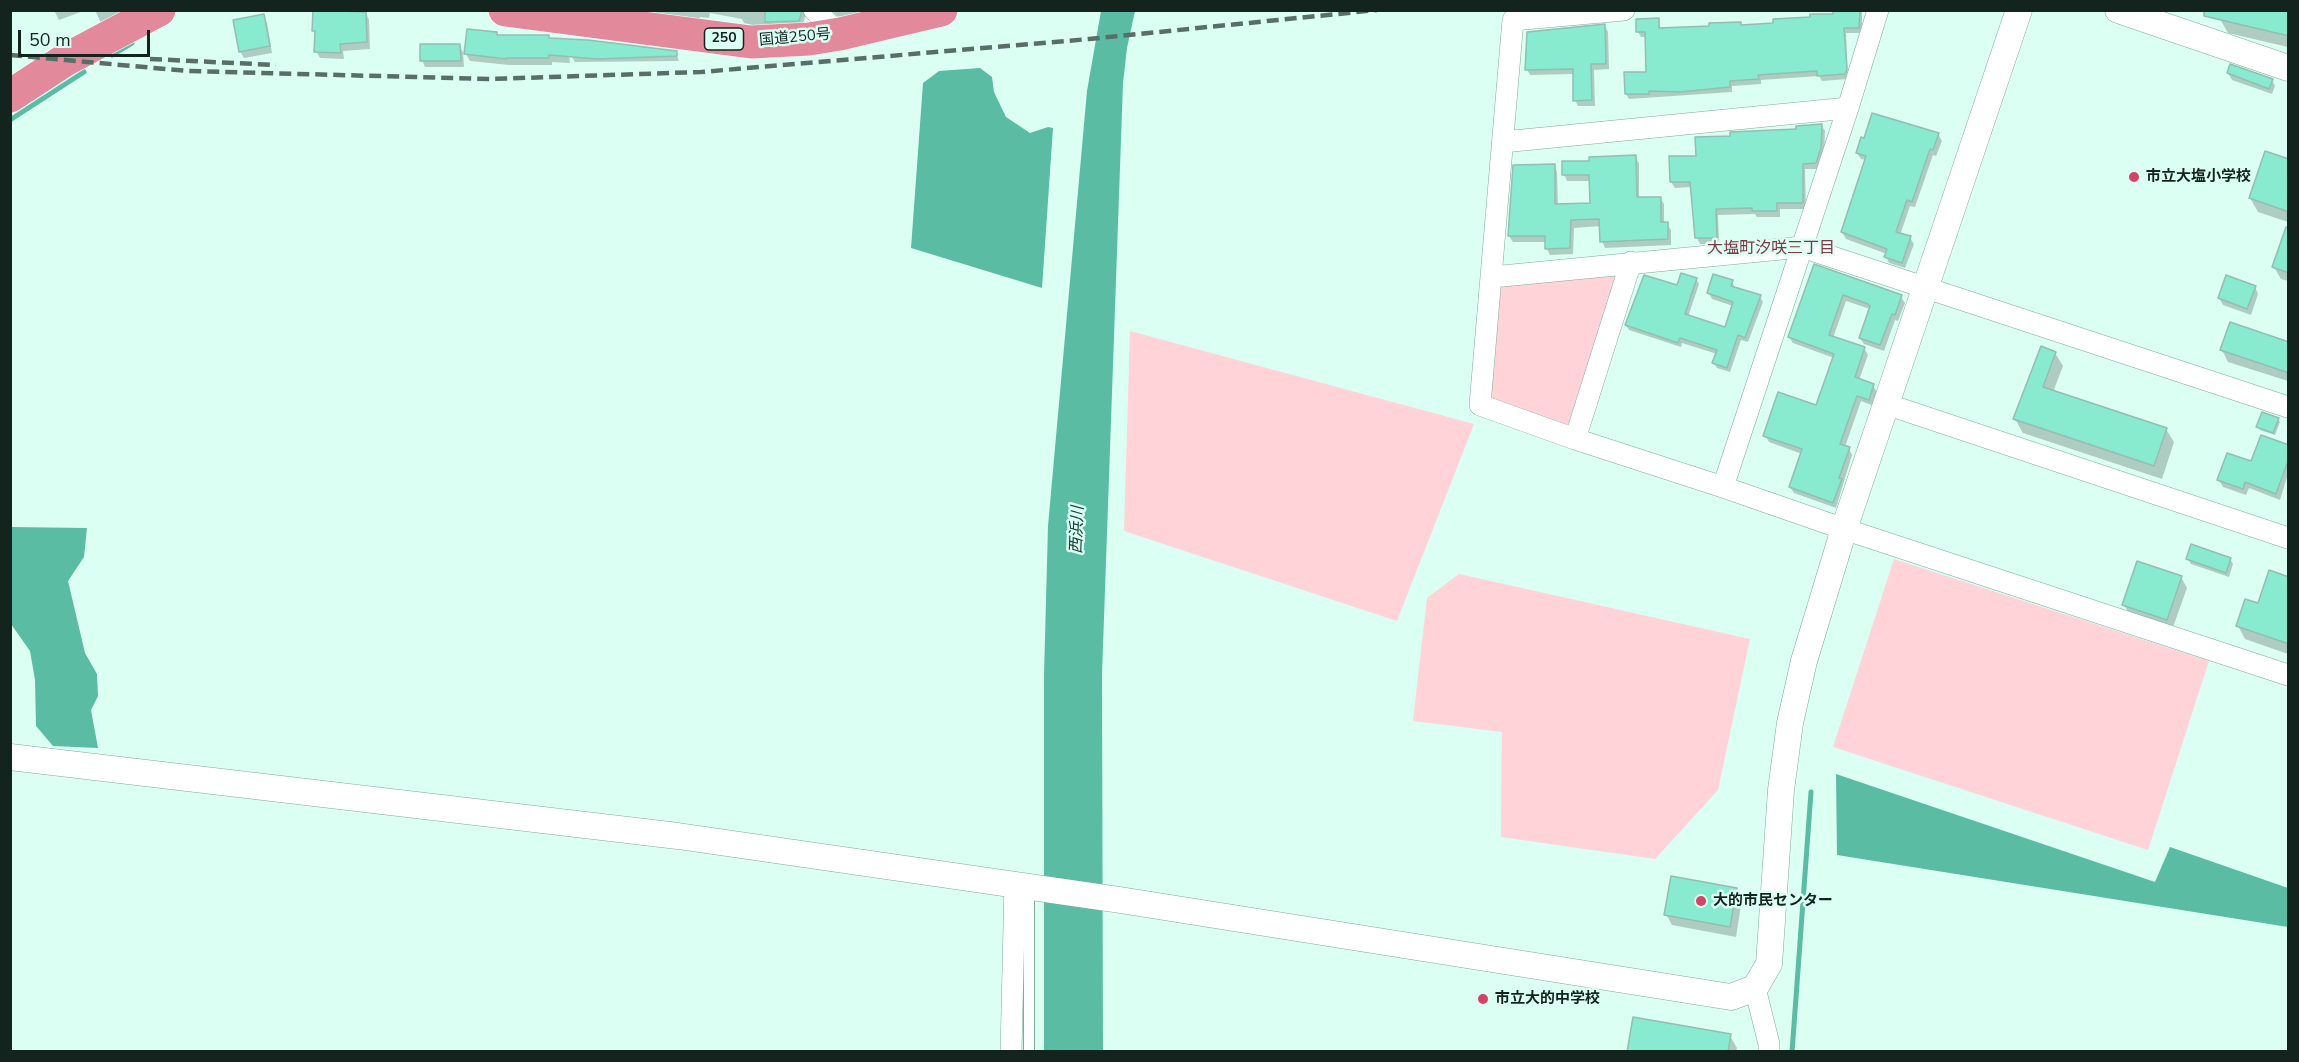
<!DOCTYPE html>
<meta charset="utf-8">
<style>
body{margin:0}
#map{position:relative;width:2299px;height:1062px;overflow:hidden;background:#dbfff3;font-family:"Nunito Sans",sans-serif}
canvas{display:block}
.frame{position:absolute;inset:0;border:12px solid #13241f;pointer-events:none}
.scale{position:absolute;left:18px;top:30px;width:132px;height:27px;box-sizing:border-box;border:3px solid #13241f;border-top:0;padding-left:8px;font-size:18px;line-height:21px;white-space:nowrap;color:#13241f;-webkit-text-stroke:4px #dbfff3;paint-order:stroke}
</style>
<div id="map">
<canvas width="2299" height="1062"></canvas>
<div class="frame"></div>
<div class="scale">50 m</div>
</div>
<script>
const ctx = document.querySelector('canvas').getContext('2d');
ctx.lineJoin = 'round';
function fill(path, color) { ctx.fillStyle = color; ctx.fill(path, 'evenodd'); }
const poly = rows => new Path2D(rows.map(r => 'M' + r).join(''));
function strokePath(path, color, width, dash) { ctx.strokeStyle = color; ctx.lineWidth = width; ctx.lineCap = dash ? 'butt' : 'round'; ctx.setLineDash(dash || []); ctx.stroke(path); }
function drawText(font, color, halo, rows, align = 'center') {
  ctx.font = font + ' "Nunito Sans","Noto Sans JP",sans-serif'; ctx.lineWidth = 5; ctx.setLineDash([]); ctx.textBaseline = 'middle'; ctx.strokeStyle = halo; ctx.fillStyle = color; for (const [text, x, y, turn = 0] of rows) {
    ctx.save(); ctx.translate(x, y); ctx.rotate((+turn || 0) * Math.PI / 180); ctx.textAlign = isNaN(turn) ? turn : align; if (halo) ctx.strokeText(text, 0, 0); ctx.fillText(text, 0, 0); ctx.restore();
  }
}
const green = poly([
 [1614,271,1621,279,1574,420,1564,426,1492,402,1488,392,1497,289,1506,281],
 [1130,331,1474,424,1397,621,1124,531],
 [1894,559,2209,661,2148,850,1833,747],
 [1459,574,1750,639,1718,790,1655,859,1501,837,1502,732,1413,721,1427,598]
]);
const water = poly([
 [1101,11,1135,11,1127,48,1123,83,1102,674,1103,1051,1044,1052,1044,675,1048,526,1087,91],
 [980,68,992,77,994,92,1006,117,1030,133,1048,127,1053,128,1042,288,911,248,923,83,939,71],
 [11,527,87,528,84,557,68,581,85,653,97,674,98,696,91,710,98,748,53,746,36,726,35,680,30,651,11,624],
 [1836,774,2155,882,2170,847,2288,888,2288,927,1837,855]
]);
const shadow = poly([
 [54,10,86,10,59,20],
 [95,10,122,10,123,13,102,25],
 [314,10,366,13,369,20,370,49,343,51,344,59,320,58,316,51],
 [619,10,807,10,802,27,770,29,744,23,742,19,710,13,709,18,700,17,699,22],
 [831,10,878,10,850,19,837,16],
 [1834,10,1861,10,1862,13,1862,33,1846,33,1848,79,1822,81,1819,76,1761,80,1761,84,1732,86,1732,92,1629,99,1626,94,1626,73,1648,73,1647,37,1641,37,1638,32,1658,20,1661,29,1711,27,1711,25,1775,25,1834,15],
 [2288,10,2288,47,2228,33,2220,19],
 [263,16,267,23,272,53,244,58,240,51],
 [1605,26,1608,32,1609,69,1594,70,1595,106,1578,106,1575,100,1574,74,1530,75,1527,69],
 [496,34,498,36,550,39,568,47,570,63,552,62,552,65,509,65,470,61,466,54],
 [459,45,463,52,464,67,425,67,422,60],
 [676,53,679,61,575,62,572,57],
 [2228,73,2272,80,2275,86,2272,94,2232,80],
 [1821,125,1825,131,1824,155,1820,169,1805,169,1806,209,1780,209,1780,217,1757,217,1755,214,1718,215,1719,244,1700,244,1697,238,1692,187,1675,188,1671,182,1697,158,1732,137],
 [1938,134,1942,141,1936,156,1933,155,1915,207,1910,206,1900,235,1910,238,1914,244,1905,268,1889,263,1886,256,1887,254,1846,239,1842,232,1866,160,1861,159,1857,153],
 [1635,157,1639,163,1639,198,1660,198,1664,204,1664,224,1667,224,1671,230,1671,245,1605,248,1602,241,1601,226,1574,228,1573,254,1550,255,1547,249,1547,242,1513,242,1509,236,1554,165,1557,172,1558,206,1591,205,1591,181,1567,181,1564,174,1591,163],
 [2288,161,2288,222,2258,212,2250,198],
 [2288,245,2288,281,2281,279,2274,267],
 [1815,266,1901,297,1905,303,1898,321,1895,320,1884,351,1864,344,1860,338,1870,309,1846,301,1833,338,1864,348,1868,355,1859,380,1873,386,1877,392,1872,405,1861,401,1845,447,1849,449,1852,455,1836,508,1794,493,1790,487,1802,454,1769,442,1765,435,1817,407,1834,358,1793,343,1789,337],
 [1696,279,1699,284,1688,317,1726,329,1733,306,1712,299,1709,293,1732,281,1735,289,1760,297,1763,302,1748,342,1741,340,1730,372,1717,368,1714,363,1717,354,1682,343,1681,347,1629,330,1626,325,1678,287],
 [2255,287,2258,294,2251,315,2223,305,2219,298],
 [2288,343,2288,381,2228,362,2222,350],
 [2055,353,2063,366,2053,392,2166,429,2174,442,2162,479,2023,433,2015,419],
 [2278,419,2280,422,2275,435,2260,430,2258,427],
 [2288,447,2288,474,2280,500,2249,488,2246,495,2223,487,2219,480],
 [2188,559,2230,559,2233,564,2229,577,2191,564],
 [2181,577,2187,588,2172,630,2130,615,2124,605],
 [2288,579,2288,654,2245,639,2238,626],
 [1736,889,1742,899,1736,937,1672,925,1666,914],
 [1730,1036,1737,1048,1736,1052,1628,1052]
]);
const stream = poly([
 [112,55,132,43],
 [10,120,84,72],
 [1792,1052,1811,792]
]);
const building = poly([
 [313,10,366,12,367,42,340,44,341,53,314,52,315,31,312,31,313,10],
 [765,10,802,10,802,11,799,21,765,22,765,10],
 [1833,10,1860,10,1859,28,1844,28,1847,69,1845,74,1817,76,1817,71,1758,75,1759,79,1730,81,1730,87,1680,92,1649,91,1649,94,1625,94,1624,72,1646,72,1645,32,1636,32,1636,19,1659,18,1659,28,1709,26,1709,23,1741,22,1741,25,1773,23,1773,19,1810,17,1810,14,1833,14,1833,10],
 [2204,10,2289,10,2289,36,2204,16,2204,10],
 [264,14,270,46,239,52,233,20,264,14],
 [1605,24,1606,64,1591,64,1592,100,1573,101,1573,69,1525,70,1527,32,1605,24],
 [467,29,497,32,497,35,549,35,549,38,588,40,677,51,677,56,597,59,549,55,549,58,506,58,506,59,464,54,467,29],
 [420,44,460,44,461,61,420,61,420,44],
 [2230,64,2273,79,2269,89,2227,73,2230,64],
 [1872,113,1939,133,1933,150,1930,149,1912,202,1907,200,1896,232,1911,236,1902,263,1884,257,1887,249,1841,232,1866,156,1856,153,1861,137,1864,138,1872,113],
 [1822,124,1821,148,1816,163,1803,164,1803,203,1777,203,1777,211,1752,211,1752,208,1716,209,1717,238,1695,238,1690,182,1670,182,1669,156,1696,156,1695,137,1730,136,1730,132,1796,129,1796,126,1822,124],
 [2265,151,2289,159,2289,212,2249,198,2265,151],
 [1636,155,1637,197,1661,197,1661,222,1668,222,1668,239,1600,242,1599,219,1571,220,1570,248,1545,249,1545,236,1508,236,1513,165,1555,164,1555,204,1590,203,1589,175,1562,175,1562,161,1589,161,1589,157,1636,155],
 [2286,227,2289,227,2289,273,2272,267,2286,227],
 [1814,264,1902,295,1895,315,1892,314,1880,345,1859,338,1870,306,1868,304,1843,295,1829,335,1865,347,1855,377,1874,384,1869,400,1857,396,1840,444,1850,447,1839,478,1842,479,1833,503,1789,487,1802,449,1763,436,1778,392,1816,405,1834,354,1788,337,1814,264],
 [1681,273,1697,278,1685,314,1725,327,1733,302,1707,293,1713,274,1733,280,1731,286,1761,295,1745,338,1738,335,1727,368,1712,363,1717,350,1680,338,1678,343,1625,325,1644,275,1677,285,1681,273],
 [2226,275,2256,286,2247,309,2218,298,2226,275],
 [2230,322,2289,342,2289,373,2220,350,2230,322],
 [2041,346,2056,352,2043,387,2167,428,2154,466,2013,419,2041,346],
 [2262,412,2279,418,2273,433,2256,427,2262,412],
 [2261,435,2289,445,2289,458,2276,494,2245,482,2243,489,2217,480,2227,453,2251,461,2261,435],
 [2191,544,2231,558,2226,573,2186,559,2191,544],
 [2137,561,2182,576,2167,620,2122,605,2137,561],
 [2269,570,2289,577,2289,644,2236,626,2245,599,2258,603,2269,570],
 [1671,876,1737,888,1730,927,1664,915,1671,876],
 [1633,1017,1731,1034,1728,1052,1627,1052,1633,1017]
]);
const service = poly([
 [1029,1052,1029,886]
]);
const minor = poly([
 [814,10,840,34],
 [1624,10,1513,20,1480,405,1575,439,1723,487,1844,529,2288,675],
 [1503,142,1848,108],
 [1492,277,1802,247,2288,407],
 [1886,404,2288,538],
 [1575,439,1631,262],
 [1723,487,1848,108,1878,10],
 [1755,988,1769,1044,1769,1052],
 [1011,1052,1015,884]
]);
const tertiary = poly([
 [2118,10,2288,68],
 [10,757,678,836,1120,900,1731,997,1755,988,1769,964,1781,790,1790,723,1804,661,1844,529,2019,10]
]);
const trunk = poly([
 [505,10,751,42,809,39,840,34,941,10],
 [10,96,65,60,159,10]
]);
const rail = poly([
 [10,55,188,71,491,79,701,72,1089,39,1377,10],
 [150,59,276,65]
]);
const markers = [
 [2134,177,6,"#d24366"],
 [1701,901,6,"#d24366"],
 [1483,999,6,"#d24366"]
];
const shields = [
 [724,39,39]
];
const shieldNames = [
 ["250",724,39]
];
const streetNames = [
 ["国道250号",795,38,-5]
];
const poiNames = [
 ["市立大塩小学校",2146,177],
 ["大的市民センター",1713,901],
 ["市立大的中学校",1495,999]
];
const neighbourhoodNames = [
 ["大塩町汐咲三丁目",1771,249]
];
const waterNames = [
 ["西浜川",1078,530,-88]
];
fill(green, '#ffd3d8');
fill(water, '#5abda3');
fill(shadow, '#0003');
strokePath(stream, '#5abda3', 5);
fill(building, '#88eace');
strokePath(building, '#93beb1', 1.5);
strokePath(service, '#7faa9c', 12);
strokePath(minor, '#7faa9c', 22);
strokePath(tertiary, '#7faa9c', 27);
strokePath(trunk, '#fff', 34);
strokePath(service, '#fff', 10);
strokePath(minor, '#fff', 21);
strokePath(tertiary, '#fff', 26);
strokePath(trunk, '#e28a9b', 33);
strokePath(rail, '#586f68', 4.5, [12, 6]);
for (const [x, y, r, color] of markers) { const dot = new Path2D(); dot.arc(x, y, r, 0, 2 * Math.PI); ctx.fillStyle = color; ctx.fill(dot); strokePath(dot, '#dbfff3', 2); }
for (const [x, y, w] of shields) { const box = new Path2D(); box.roundRect(x - w / 2, y - 11, w, 22, 4.5); ctx.fillStyle = '#dbfff3'; ctx.fill(box); strokePath(box, '#13241f', 1.5); }
drawText('bold 14px', '#13241f', null, shieldNames);
drawText('15px', '#13241f', '#dbfff3', streetNames);
drawText('bold 15px', '#13241f', '#dbfff3', poiNames, 'left');
drawText('16px', '#7f3745', '#dbfff3', neighbourhoodNames);
drawText('italic 16px', '#144035', '#dbfff3', waterNames);
</script>
